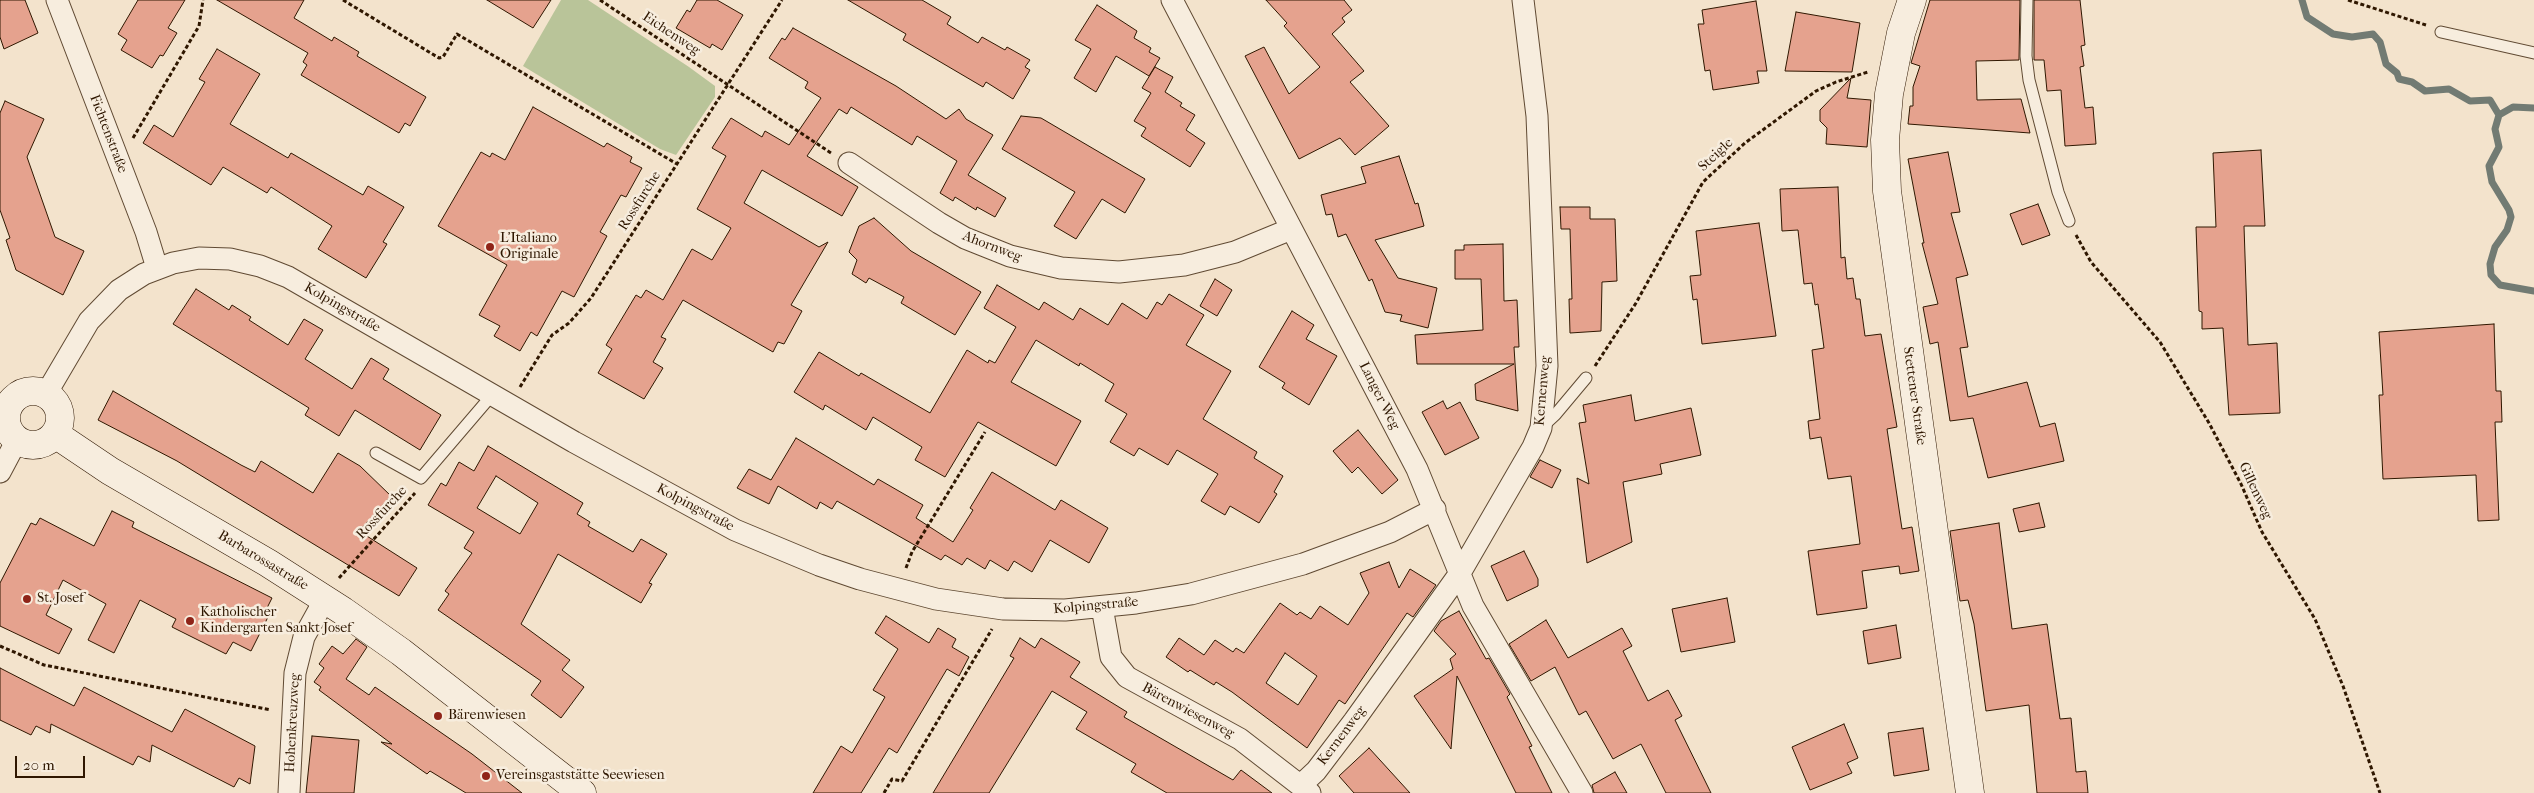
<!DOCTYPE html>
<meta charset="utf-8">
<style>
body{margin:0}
#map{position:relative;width:2534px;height:793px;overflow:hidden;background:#f3e3cc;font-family:"IM FELL French Canon",serif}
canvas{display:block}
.scale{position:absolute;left:15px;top:756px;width:70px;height:22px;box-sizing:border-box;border:2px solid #2f1700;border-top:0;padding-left:6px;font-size:15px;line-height:18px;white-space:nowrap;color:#2f1700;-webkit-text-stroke:4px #f7edde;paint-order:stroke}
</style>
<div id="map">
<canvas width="2534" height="793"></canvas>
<div class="scale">20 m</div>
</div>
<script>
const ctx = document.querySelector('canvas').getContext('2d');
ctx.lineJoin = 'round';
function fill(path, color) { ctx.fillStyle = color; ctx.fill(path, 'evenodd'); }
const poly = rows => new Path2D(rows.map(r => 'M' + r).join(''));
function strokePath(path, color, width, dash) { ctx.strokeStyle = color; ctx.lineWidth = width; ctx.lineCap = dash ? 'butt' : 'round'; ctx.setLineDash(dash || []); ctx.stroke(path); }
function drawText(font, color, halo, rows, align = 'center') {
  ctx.font = font + ' "IM FELL French Canon",serif'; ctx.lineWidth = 5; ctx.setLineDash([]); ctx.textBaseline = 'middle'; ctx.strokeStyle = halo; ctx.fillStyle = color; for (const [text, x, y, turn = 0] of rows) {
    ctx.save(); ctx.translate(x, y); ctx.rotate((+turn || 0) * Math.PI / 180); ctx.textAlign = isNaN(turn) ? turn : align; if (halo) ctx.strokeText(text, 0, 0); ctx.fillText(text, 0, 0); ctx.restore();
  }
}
const green = poly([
 [561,0,588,0,689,67,715,86,715,97,676,155,660,149,523,66]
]);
const stream = poly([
 [2302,0,2307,17,2333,34,2352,37,2373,34,2380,42,2386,64,2397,73,2399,79,2412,82,2425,91,2449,89,2470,101,2490,100,2499,115],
 [2534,108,2513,107,2499,115,2495,129,2499,147,2489,166,2492,182,2509,210,2511,217,2507,230,2495,247,2490,264,2491,275,2500,285,2534,291]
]);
const building = poly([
 [0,0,25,0,38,33,4,49,0,37,0,0],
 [138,0,185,0,168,28,177,33,163,56,160,55,152,68,121,50,127,40,118,34,138,0],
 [217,0,304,0,294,18,332,41,334,37,359,52,357,56,426,97,410,126,405,123,399,133,301,75,307,65,303,62,308,53,217,0],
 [487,0,551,0,533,28,487,0],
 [697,0,717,0,743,15,722,50,712,44,710,48,676,28,687,10,690,12,697,0],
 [848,0,922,0,951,17,947,24,978,43,982,37,1005,50,1007,47,1030,60,1025,67,1030,70,1013,99,986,82,983,87,903,40,906,34,848,0],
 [1266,0,1344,0,1352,10,1342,18,1345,22,1332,34,1364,71,1350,82,1389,126,1355,155,1340,138,1299,159,1245,56,1264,47,1289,94,1320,67,1284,26,1287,23,1266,0],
 [1930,0,2020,0,2019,60,1976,61,1977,100,2021,99,2030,133,1908,124,1910,106,1913,106,1913,87,1920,66,1911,63,1930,0],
 [2034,0,2080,0,2085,45,2081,46,2084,66,2080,67,2085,108,2093,107,2096,144,2065,146,2061,90,2047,91,2044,60,2034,60,2034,0],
 [1756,1,1767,71,1757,71,1759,83,1713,90,1710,70,1705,71,1698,24,1704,24,1702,10,1756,1],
 [1097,5,1137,31,1134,38,1151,48,1149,52,1160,58,1149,76,1116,56,1096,92,1074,78,1091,49,1075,40,1097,5],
 [1796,12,1860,23,1852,72,1785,71,1796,12],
 [793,28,896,86,946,119,959,109,966,119,993,135,968,175,1006,198,995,217,977,207,976,210,955,197,953,201,940,193,957,161,917,136,912,145,851,107,847,114,839,109,807,156,858,187,842,216,762,170,744,203,819,247,828,242,791,305,802,311,784,344,778,342,773,352,683,300,661,337,666,339,653,362,663,368,644,399,598,373,612,349,606,345,636,295,641,298,646,290,663,300,692,249,712,260,731,228,697,209,726,156,712,148,731,118,762,137,765,131,789,145,821,98,805,88,808,82,769,58,782,38,785,40,793,28],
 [217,49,260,74,230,124,288,158,291,153,363,195,368,186,404,207,383,242,387,244,366,278,318,249,332,226,271,187,267,193,223,167,211,185,143,143,154,125,173,137,205,82,199,79,217,49],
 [1155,67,1173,77,1165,92,1182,103,1180,106,1195,115,1186,130,1205,143,1190,167,1141,136,1146,128,1134,121,1151,93,1142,88,1155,67],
 [1851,78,1847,98,1871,100,1867,147,1826,144,1827,128,1820,121,1820,110,1851,78],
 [5,101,44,119,27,157,55,237,84,251,63,295,16,270,6,240,10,238,0,210,0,113,5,101],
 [533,107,604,147,607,143,632,157,630,162,642,168,626,197,621,195,600,232,607,236,574,297,562,291,537,336,531,332,520,351,494,336,500,326,479,315,507,265,438,226,481,152,490,157,492,153,505,160,533,107],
 [1021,116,1041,118,1145,179,1125,213,1102,199,1076,239,1054,226,1075,192,1002,149,1021,116],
 [2261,150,2265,226,2244,226,2248,345,2277,343,2280,413,2229,415,2223,328,2202,329,2202,312,2199,311,2196,227,2216,227,2213,153,2261,150],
 [1948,152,1960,212,1951,213,1968,275,1956,278,1968,347,1960,348,1968,397,2027,382,2040,427,2055,423,2064,461,1988,478,1973,418,1950,421,1938,342,1930,344,1923,307,1938,304,1922,243,1924,243,1908,159,1948,152],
 [1399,156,1415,204,1418,203,1424,226,1375,240,1398,278,1437,288,1428,328,1400,321,1402,315,1385,312,1372,279,1369,281,1346,234,1338,237,1332,214,1326,215,1321,195,1366,183,1361,167,1399,156],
 [1838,187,1841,258,1845,257,1847,279,1853,278,1856,299,1860,299,1865,336,1881,334,1897,427,1887,429,1902,529,1912,527,1919,571,1900,574,1899,566,1862,571,1867,608,1817,615,1808,551,1860,544,1851,476,1828,479,1821,437,1810,439,1808,421,1820,419,1812,350,1824,348,1818,304,1815,305,1812,283,1804,284,1798,230,1782,231,1780,189,1838,187],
 [2038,204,2050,235,2022,245,2010,214,2038,204],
 [1560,207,1590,207,1590,219,1615,219,1617,281,1602,282,1601,331,1570,333,1569,299,1572,299,1570,229,1561,229,1560,207],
 [874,218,911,251,981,292,955,335,901,303,904,297,869,278,866,283,852,274,857,260,849,252,859,226,874,218],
 [1759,223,1776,336,1702,344,1697,299,1693,300,1690,276,1701,275,1696,231,1759,223],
 [1503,244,1504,301,1517,300,1519,347,1514,347,1518,411,1476,400,1475,384,1514,364,1417,364,1415,335,1483,330,1481,279,1455,279,1455,250,1464,250,1464,245,1503,244],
 [1215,279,1232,290,1217,316,1200,306,1215,279],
 [997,285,1039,310,1044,302,1073,320,1080,308,1108,325,1122,303,1147,319,1157,302,1162,305,1169,294,1204,315,1186,345,1231,371,1203,419,1257,452,1254,458,1283,476,1274,492,1277,494,1259,523,1230,506,1225,515,1201,501,1218,474,1177,450,1168,465,1139,448,1134,456,1110,442,1127,414,1105,401,1114,384,1080,363,1079,366,1036,340,1011,382,1081,421,1056,466,978,422,945,477,915,460,922,447,873,417,866,430,825,405,823,410,794,392,819,352,859,376,861,373,930,413,967,350,988,363,989,360,995,363,1016,327,984,308,997,285],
 [196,289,229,310,232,305,251,317,249,320,288,345,304,319,323,330,305,359,352,389,371,358,389,369,383,379,441,415,420,450,355,410,339,436,305,415,309,408,173,324,196,289],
 [1292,311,1314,325,1306,339,1337,356,1309,405,1282,388,1285,383,1259,367,1292,311],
 [2494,324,2496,391,2501,391,2502,422,2495,422,2499,520,2478,521,2476,475,2383,479,2379,395,2383,395,2379,332,2494,324],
 [113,391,241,465,255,472,261,461,313,493,338,453,360,466,391,496,359,531,417,568,399,596,177,461,98,420,113,391],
 [1631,395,1635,421,1691,408,1701,455,1660,464,1662,474,1623,482,1632,542,1587,563,1577,478,1589,484,1579,423,1586,422,1583,405,1631,395],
 [1443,401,1447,409,1460,402,1479,438,1445,455,1422,412,1443,401],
 [1358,430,1398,480,1382,494,1358,467,1352,473,1333,451,1358,430],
 [796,438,874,485,878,479,923,505,916,518,953,542,973,510,970,508,992,472,1055,510,1061,500,1108,528,1089,563,1050,540,1032,572,1014,561,1008,571,990,560,985,569,967,558,962,565,945,555,941,560,837,501,832,509,820,502,817,509,778,486,769,504,737,488,749,469,771,480,796,438],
 [488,446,583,503,577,514,590,522,588,526,633,552,641,539,667,554,649,583,652,584,641,603,558,554,521,624,570,660,562,670,584,687,561,718,531,695,541,681,438,610,449,594,445,591,472,553,464,548,474,532,428,505,441,483,446,486,459,462,474,471,488,446],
 [496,476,538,503,520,534,477,508,496,476],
 [1540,460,1561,470,1552,488,1530,477,1540,460],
 [2039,503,2045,527,2019,532,2013,509,2039,503],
 [112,511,134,522,132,527,272,598,266,610,270,613,251,651,233,642,226,654,172,627,176,619,140,600,114,653,88,640,106,604,63,580,46,615,72,629,59,654,0,626,0,583,31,523,36,525,40,518,94,546,112,511],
 [1999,523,2012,629,2047,624,2060,719,2071,718,2076,772,2086,771,2088,793,2037,793,2029,705,1986,711,1974,624,1968,600,1960,601,1950,531,1999,523],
 [1524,551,1538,579,1538,586,1507,601,1491,566,1524,551],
 [1389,562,1399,588,1410,569,1436,585,1413,617,1407,613,1345,704,1339,700,1307,748,1232,692,1216,682,1214,685,1190,670,1188,672,1166,657,1179,638,1204,655,1215,640,1233,652,1236,648,1244,653,1280,603,1297,615,1300,612,1311,619,1320,606,1348,625,1369,593,1360,573,1389,562],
 [1285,653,1317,676,1298,705,1266,683,1285,653],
 [1727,598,1735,642,1681,652,1672,609,1727,598],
 [1459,611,1486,659,1489,658,1510,694,1507,697,1532,746,1529,747,1552,793,1516,793,1457,676,1451,749,1414,696,1453,669,1450,659,1456,654,1434,631,1441,621,1459,611],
 [886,616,929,643,938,628,956,639,952,647,969,657,959,676,947,669,897,753,889,748,861,793,813,793,841,746,852,753,885,697,873,690,898,649,875,633,886,616],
 [1546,620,1568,658,1622,628,1632,646,1623,651,1648,701,1668,690,1682,716,1675,720,1711,793,1666,793,1641,744,1613,759,1586,711,1579,715,1555,667,1531,681,1509,644,1546,620],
 [1896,625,1901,658,1868,664,1863,631,1896,625],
 [1020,638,1035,648,1041,638,1080,662,1070,677,1127,712,1124,717,1233,780,1241,770,1272,793,1167,793,1131,772,1136,764,1076,729,1087,712,1052,691,989,793,933,793,1014,658,1010,656,1020,638],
 [356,639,367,647,346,679,369,695,375,687,472,754,522,793,466,793,430,771,427,774,381,742,392,744,319,690,321,687,314,682,324,668,319,664,332,646,343,654,356,639],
 [0,668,74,706,84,687,172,732,185,709,255,746,250,784,239,778,234,787,152,745,150,762,138,756,133,765,51,724,50,733,36,726,31,735,0,720,0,668],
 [1844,724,1858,758,1847,763,1852,773,1810,790,1792,747,1844,724],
 [1923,728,1929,770,1894,776,1888,733,1923,728],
 [312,736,359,740,354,793,306,793,312,736],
 [1369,748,1410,793,1354,793,1339,776,1369,748],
 [1615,772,1627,793,1594,793,1592,785,1615,772]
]);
const path = poly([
 [343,0,439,58,443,57,457,34,677,164],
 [600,0,831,153],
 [2348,0,2426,25],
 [133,138,199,26,203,0],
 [2076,235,2091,262,2160,342,2209,423,2241,484,2262,532,2315,619,2343,686,2380,793],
 [1595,366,1636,303,1703,182,1745,143,1816,91,1836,82,1868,72],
 [520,387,552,335,569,323,591,298,782,0],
 [906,568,912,552,985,432],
 [339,578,415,493],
 [0,646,44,665,271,710],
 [884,793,892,779,902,781,992,629]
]);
const lane = poly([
 [2027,0,2026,56,2029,80,2058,192,2069,221],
 [2441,32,2534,53],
 [1542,427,1555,415,1586,378],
 [376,453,421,478,492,395]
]);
const street = poly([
 [57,0,146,232,157,268],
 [1172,0,1417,469,1473,606,1582,793],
 [849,163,939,223,965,238,1010,256,1061,268,1119,272,1184,265,1235,252,1291,229],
 [46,394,89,321,119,290,144,274,173,263,199,258,230,259,260,266,288,277,574,442,735,530,819,565,860,579,936,599,1003,609,1065,610,1136,603,1191,594,1303,564,1390,532,1435,509],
 [0,472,17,440],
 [1102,607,1111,657,1127,677,1240,739,1310,793],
 [1301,785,1316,771,1354,721,1460,573,1533,447,1541,428,1547,366,1537,116,1523,0],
 [289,793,295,673,304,637,325,599]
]);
const secondary = poly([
 [1912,0,1901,33,1889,94,1885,140,1887,191,1970,793],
 '6 418a27 27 0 1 1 54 0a27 27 0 1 1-54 0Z',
 [55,434,110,471,268,563,343,611,401,652,582,793]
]);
const markers = [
 [490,247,5,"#8f2418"],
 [27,599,5,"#8f2418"],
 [190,621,5,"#8f2418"],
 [438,716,5,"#8f2418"],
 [486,776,5,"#8f2418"]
];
const streetNames = [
 ["Eichenweg",671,34,34],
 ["Fichtenstraße",108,134,69],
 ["Steigle",1716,155,-43],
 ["Rossfurche",640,201,-58],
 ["Ahornweg",992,247,21],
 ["Kolpingstraße",342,308,30],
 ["Kernenweg",1543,391,-85],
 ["Langer Weg",1379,396,63],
 ["Stettener Straße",1914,396,82],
 ["Gillenweg",2255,491,65],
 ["Kolpingstraße",695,508,28],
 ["Rossfurche",382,513,-47],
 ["Barbarossastraße",263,561,31],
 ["Kolpingstraße",1096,606,-5],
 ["Bärenwiesenweg",1188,711,28],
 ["Hohenkreuzweg",293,723,-87],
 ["Kernenweg",1342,736,-53]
];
const poiNames = [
 ["L'Italiano",500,239],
 ["Originale",500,255],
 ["St. Josef",37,599],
 ["Katholischer",200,613],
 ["Kindergarten Sankt Josef",200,629],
 ["Bärenwiesen",448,716],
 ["Vereinsgaststätte Seewiesen",496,776]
];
fill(green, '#b9c499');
strokePath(stream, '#727b73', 7);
fill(building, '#e5a28e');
strokePath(building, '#2f1700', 1);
strokePath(lane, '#604a33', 13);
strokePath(street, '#604a33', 23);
strokePath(secondary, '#2f1700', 29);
strokePath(path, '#2f1700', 3, [4, 2.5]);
strokePath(lane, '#f7edde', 11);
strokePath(street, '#f7edde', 21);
strokePath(secondary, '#f7edde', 28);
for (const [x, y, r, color] of markers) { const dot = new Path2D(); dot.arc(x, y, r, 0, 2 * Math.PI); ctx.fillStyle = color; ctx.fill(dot); strokePath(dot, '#f7edde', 2); }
drawText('14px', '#2f1700', '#f7edde', streetNames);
drawText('14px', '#2f1700', '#f7edde', poiNames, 'left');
</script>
